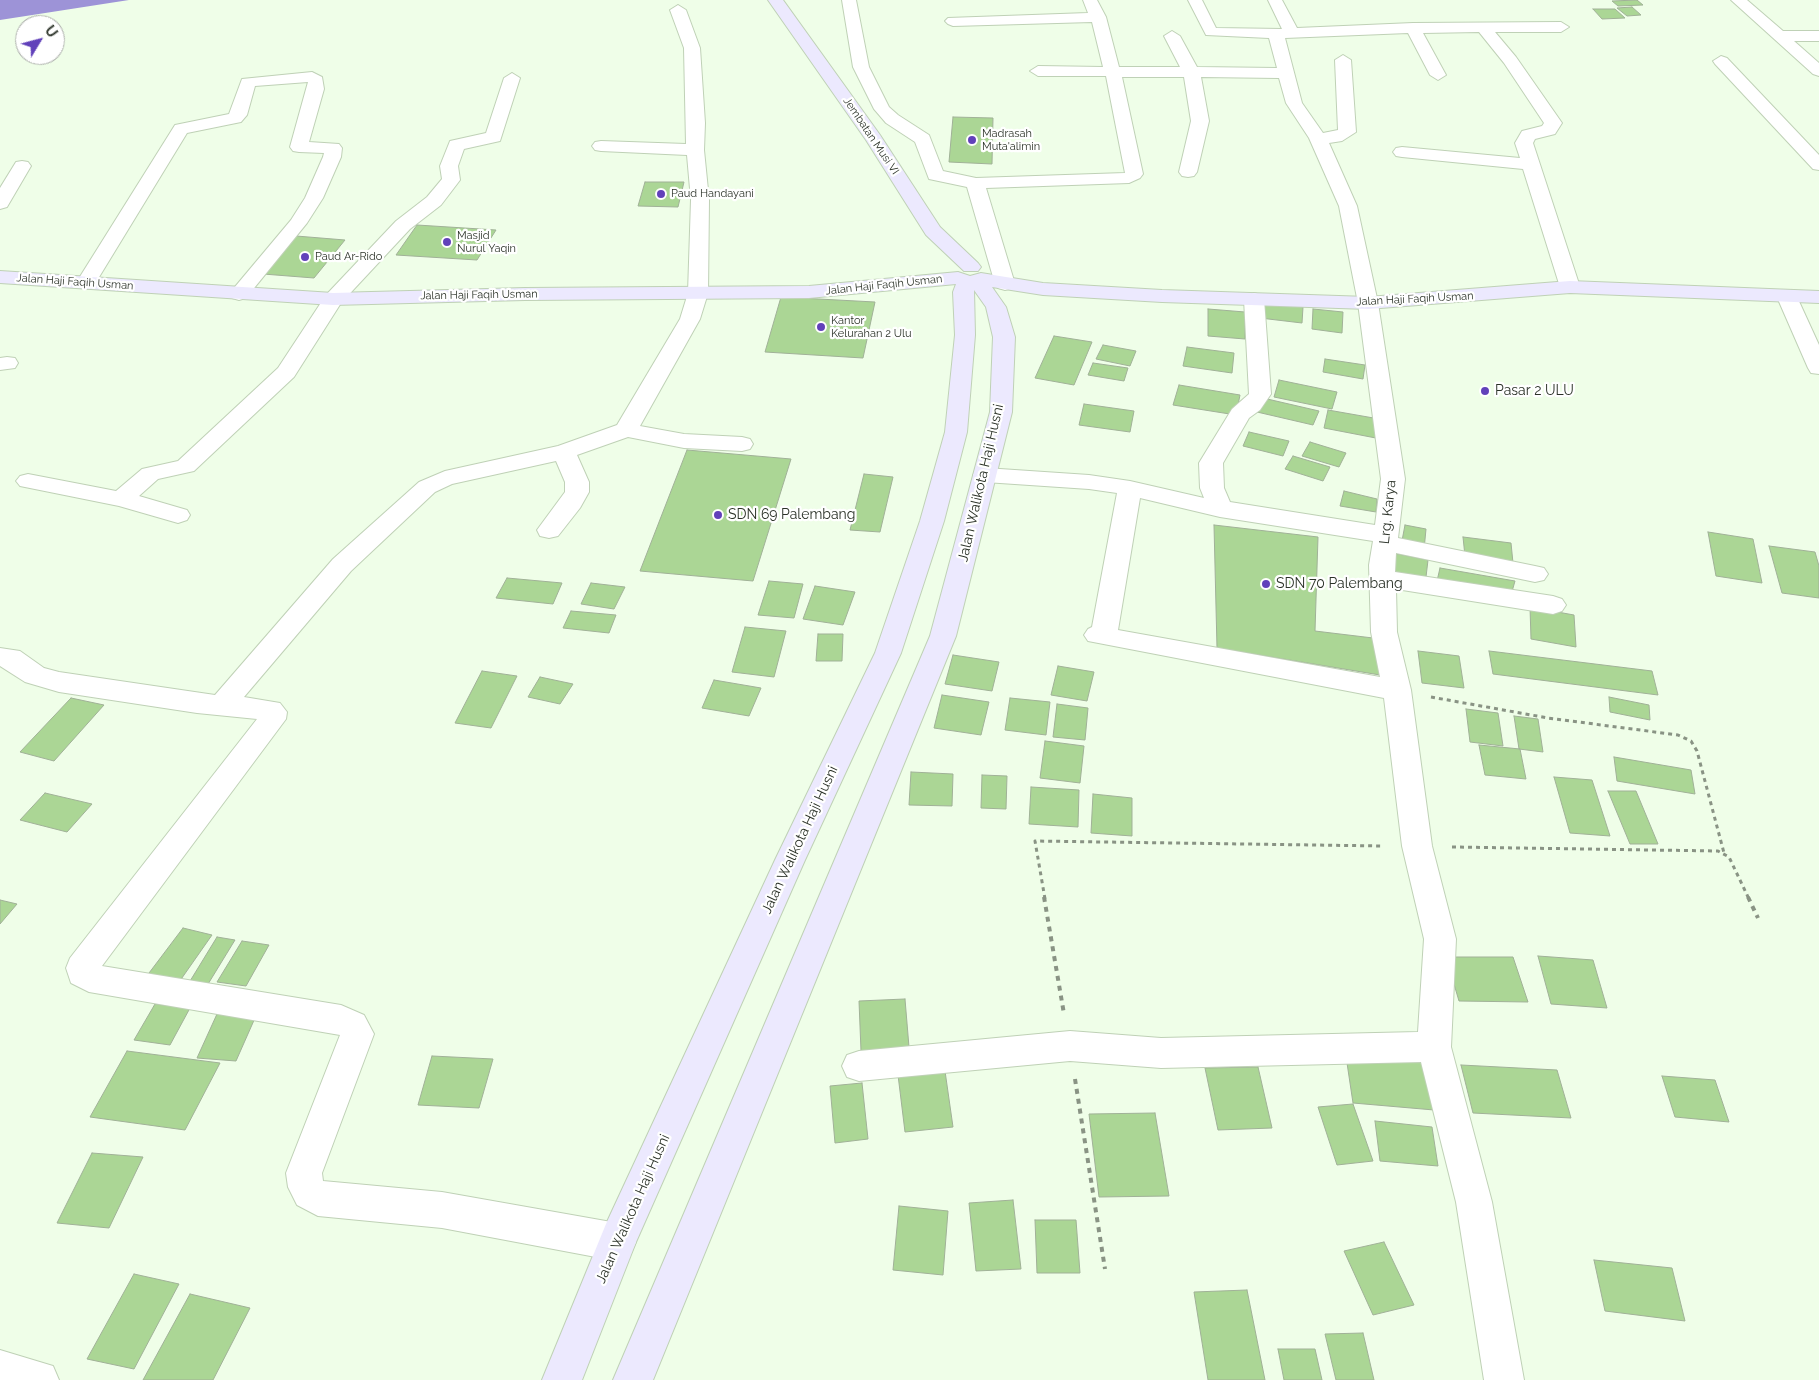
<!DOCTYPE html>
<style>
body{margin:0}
#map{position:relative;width:1819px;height:1380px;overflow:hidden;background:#effee8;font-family:Raleway,sans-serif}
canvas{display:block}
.north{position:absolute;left:15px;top:15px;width:50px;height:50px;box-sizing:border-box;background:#fff;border:1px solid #aaada9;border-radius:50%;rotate:53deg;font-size:14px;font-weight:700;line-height:20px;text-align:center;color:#2b3228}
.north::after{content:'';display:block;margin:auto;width:18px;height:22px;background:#6141ba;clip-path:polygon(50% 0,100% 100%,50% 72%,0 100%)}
</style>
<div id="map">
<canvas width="1819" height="1380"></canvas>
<div class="north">U</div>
</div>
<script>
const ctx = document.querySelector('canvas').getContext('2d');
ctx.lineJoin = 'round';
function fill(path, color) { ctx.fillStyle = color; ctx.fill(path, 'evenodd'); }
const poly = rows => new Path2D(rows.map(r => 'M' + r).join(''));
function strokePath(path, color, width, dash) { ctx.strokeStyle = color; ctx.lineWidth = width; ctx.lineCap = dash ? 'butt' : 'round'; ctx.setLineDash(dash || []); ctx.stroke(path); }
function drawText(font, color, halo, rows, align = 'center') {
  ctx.font = font + ' Raleway,sans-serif'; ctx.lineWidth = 4.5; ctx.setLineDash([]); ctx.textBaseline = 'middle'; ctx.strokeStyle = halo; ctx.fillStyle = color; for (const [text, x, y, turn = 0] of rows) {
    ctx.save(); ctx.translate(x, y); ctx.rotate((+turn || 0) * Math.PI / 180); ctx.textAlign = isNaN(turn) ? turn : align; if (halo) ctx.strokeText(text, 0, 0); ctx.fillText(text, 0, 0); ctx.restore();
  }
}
const water = poly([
 [0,0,129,0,0,20]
]);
const building = poly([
 [1637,0,1643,5,1618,6,1612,1,1637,0],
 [1632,7,1641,15,1627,16,1617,8,1632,7],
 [1593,9,1615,9,1625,18,1602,19,1593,9],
 [953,117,993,118,992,164,949,162,953,117],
 [645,182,684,182,678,207,638,206,645,182],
 [417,225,496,230,477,260,396,255,417,225],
 [296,236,345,240,314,278,263,274,296,236],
 [781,297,875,302,863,358,765,352,781,297],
 [1261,302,1303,307,1302,323,1260,318,1261,302],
 [1208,309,1245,312,1245,339,1208,336,1208,309],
 [1313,309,1343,312,1342,333,1312,329,1313,309],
 [1054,336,1092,342,1074,385,1035,378,1054,336],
 [1103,345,1136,351,1130,366,1096,359,1103,345],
 [1187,347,1234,353,1232,373,1183,366,1187,347],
 [1325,359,1365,365,1363,379,1323,372,1325,359],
 [1093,363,1128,368,1124,381,1088,375,1093,363],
 [1279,380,1337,392,1332,409,1274,397,1279,380],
 [1179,385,1240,395,1236,415,1173,405,1179,385],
 [1263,398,1319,411,1313,425,1257,412,1263,398],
 [1084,404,1134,411,1130,432,1079,425,1084,404],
 [1328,410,1385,420,1381,439,1324,428,1328,410],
 [1249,432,1289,441,1283,456,1243,446,1249,432],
 [1310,442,1346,453,1339,467,1302,456,1310,442],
 [687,450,791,459,753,581,640,571,687,450],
 [1293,456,1330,467,1323,481,1285,469,1293,456],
 [864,474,893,477,880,532,850,530,864,474],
 [1344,491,1377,499,1376,512,1340,506,1344,491],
 [1214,525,1318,537,1315,631,1373,638,1380,675,1217,648,1214,525],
 [1405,525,1426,529,1424,550,1401,546,1405,525],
 [1708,532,1753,539,1762,583,1716,576,1708,532],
 [1463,537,1511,543,1513,563,1465,556,1463,537],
 [1769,546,1815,552,1819,566,1819,598,1782,593,1769,546],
 [1393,553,1428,560,1426,577,1393,573,1393,553],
 [1440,568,1515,581,1511,595,1437,581,1440,568],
 [507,578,562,583,553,604,496,598,507,578],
 [769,581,803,584,794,618,758,615,769,581],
 [591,583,625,587,614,609,581,604,591,583],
 [815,586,855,592,843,625,803,619,815,586],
 [1530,607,1574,615,1576,647,1531,639,1530,607],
 [571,611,616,615,609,633,563,628,571,611],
 [745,627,786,631,774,677,732,672,745,627],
 [818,634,843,634,842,661,816,661,818,634],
 [1418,651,1459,656,1464,688,1422,683,1418,651],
 [1489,651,1652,671,1658,695,1493,674,1489,651],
 [953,655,999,662,992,691,945,684,953,655],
 [1058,666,1094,672,1087,701,1051,695,1058,666],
 [482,671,517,676,491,728,455,723,482,671],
 [540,677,573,684,560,704,528,697,540,677],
 [714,680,761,688,749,716,702,708,714,680],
 [942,695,989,702,981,735,934,728,942,695],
 [1609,697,1649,705,1650,720,1610,712,1609,697],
 [71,698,104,705,54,761,20,752,71,698],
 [1010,698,1050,702,1046,735,1005,730,1010,698],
 [1057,704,1088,708,1085,740,1053,737,1057,704],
 [1466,709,1498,713,1503,746,1470,742,1466,709],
 [1514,716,1538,719,1543,752,1519,749,1514,716],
 [1045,741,1084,746,1080,783,1040,778,1045,741],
 [1479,745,1520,749,1526,779,1485,775,1479,745],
 [1614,757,1691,770,1695,794,1617,781,1614,757],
 [911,772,953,774,952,806,909,805,911,772],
 [982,775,1007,776,1006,809,981,808,982,775],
 [1554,777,1592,780,1610,836,1570,833,1554,777],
 [1031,787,1079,790,1078,827,1029,824,1031,787],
 [1608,791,1636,791,1658,844,1630,844,1608,791],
 [45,793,92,804,67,832,20,820,45,793],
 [1093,794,1132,798,1132,836,1091,833,1093,794],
 [0,900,17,904,0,924,0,900],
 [183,928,212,935,177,985,146,977,183,928],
 [217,937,235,940,205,989,187,986,217,937],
 [242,941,269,945,246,986,217,982,242,941],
 [1538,956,1593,960,1607,1008,1551,1004,1538,956],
 [1446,957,1513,957,1528,1002,1459,1001,1446,957],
 [905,999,909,1047,861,1051,859,1001,905,999],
 [155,1004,190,1008,170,1045,134,1040,155,1004],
 [217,1014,255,1018,236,1061,197,1058,217,1014],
 [1431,1047,1434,1110,1353,1103,1347,1063,1431,1047],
 [127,1051,220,1063,185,1130,90,1117,127,1051],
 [432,1056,493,1059,479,1108,418,1105,432,1056],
 [1461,1065,1557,1070,1571,1118,1473,1113,1461,1065],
 [1258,1067,1272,1128,1218,1130,1205,1068,1258,1067],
 [945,1071,953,1127,905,1132,898,1075,945,1071],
 [1662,1076,1715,1080,1729,1122,1675,1117,1662,1076],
 [862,1083,868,1139,835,1143,830,1086,862,1083],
 [1353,1104,1373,1161,1337,1165,1318,1107,1353,1104],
 [1155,1113,1169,1196,1099,1197,1089,1114,1155,1113],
 [1375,1121,1432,1127,1438,1166,1380,1161,1375,1121],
 [92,1153,143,1157,109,1228,57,1223,92,1153],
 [1013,1200,1021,1269,976,1271,969,1203,1013,1200],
 [899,1206,948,1211,943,1275,893,1270,899,1206],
 [1035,1220,1076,1220,1080,1273,1037,1273,1035,1220],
 [1384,1242,1414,1305,1373,1315,1344,1251,1384,1242],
 [1594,1260,1672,1268,1685,1321,1605,1311,1594,1260],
 [134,1274,179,1284,134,1369,87,1359,134,1274],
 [1247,1290,1265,1380,1208,1380,1194,1292,1247,1290],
 [190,1294,250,1308,213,1380,143,1380,190,1294],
 [1363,1333,1374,1380,1336,1380,1325,1334,1363,1333],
 [1278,1349,1315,1349,1322,1380,1284,1380,1278,1349]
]);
const pathFar1 = poly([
 [1431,697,1548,718,1678,735,1691,741,1697,751,1724,853],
 [1452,847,1718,851,1729,857,1749,899],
 [1045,899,1035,841,1383,846]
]);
const path = poly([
 [1044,897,1064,1014],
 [1748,897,1758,918],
 [1075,1079,1105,1269]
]);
const street = poly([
 [842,0,856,0,869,67,889,107,898,115,929,135,943,171,976,178,1125,173,1106,76,1038,76,1030,71,1038,66,1103,67,1092,22,953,26,948,24,945,21,948,18,1088,13,1083,0,1097,0,1106,17,1119,67,1180,67,1164,36,1172,31,1180,36,1197,67,1277,68,1269,38,1206,35,1188,0,1202,0,1216,28,1282,29,1268,0,1282,0,1297,28,1413,23,1561,22,1569,27,1561,32,1495,32,1516,57,1562,123,1555,134,1535,139,1533,143,1580,287,1577,291,1570,293,1563,291,1560,287,1523,169,1402,157,1396,156,1393,152,1396,148,1402,147,1520,158,1515,143,1522,131,1542,126,1544,123,1504,63,1479,32,1423,33,1446,75,1438,80,1430,75,1408,33,1285,38,1302,103,1323,133,1338,130,1335,60,1343,55,1351,60,1356,132,1342,141,1329,143,1357,206,1378,303,1405,479,1398,538,1535,566,1544,568,1548,574,1544,580,1535,582,1396,553,1395,572,1553,596,1562,599,1566,605,1562,611,1553,614,1396,589,1397,632,1411,690,1432,846,1456,939,1451,1047,1492,1202,1524,1380,1484,1380,1456,1202,1421,1062,1161,1068,1070,1061,859,1081,847,1077,842,1066,847,1055,859,1051,1070,1031,1161,1038,1418,1032,1424,939,1402,846,1384,698,1088,641,1084,635,1088,629,1092,627,1117,493,1089,489,985,482,977,480,973,475,977,470,985,468,1089,475,1130,481,1204,498,1200,488,1199,463,1232,409,1249,394,1244,299,1247,295,1254,293,1261,295,1264,299,1271,394,1260,410,1249,418,1223,463,1224,488,1230,502,1375,525,1381,479,1358,303,1339,206,1309,138,1286,103,1279,78,1201,77,1209,121,1197,172,1194,176,1188,177,1182,176,1179,172,1191,121,1184,77,1122,77,1143,174,1140,178,1129,183,986,188,1015,284,1012,288,1005,290,998,288,995,284,967,187,929,179,915,142,886,123,874,109,853,67,842,0],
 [1140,498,1220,517,1373,541,1369,565,1371,632,1380,677,1118,630,1140,498],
 [1731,0,1747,0,1783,31,1819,31,1819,41,1794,41,1819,63,1819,76,1813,74,1731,0],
 [678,5,686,10,700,48,705,123,704,150,709,200,708,293,700,319,640,426,684,434,742,437,750,439,753,444,750,449,742,451,684,448,628,437,577,455,589,482,589,492,580,508,558,536,549,538,540,536,537,530,565,492,565,482,556,461,452,484,435,492,351,571,244,697,280,703,287,712,286,719,102,966,341,1005,364,1015,374,1034,322,1173,323,1181,442,1192,617,1223,630,1229,636,1242,630,1255,617,1261,442,1228,318,1216,297,1205,288,1187,286,1173,340,1035,89,992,71,983,66,968,70,958,257,719,197,713,59,692,25,682,0,666,0,648,20,651,44,668,59,672,215,695,333,559,419,482,445,471,558,446,617,425,680,319,688,293,691,200,687,155,601,151,595,150,592,146,595,142,601,141,686,144,684,48,670,10,678,5],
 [1721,56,1727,58,1819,155,1819,170,1813,169,1715,64,1713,61,1721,56],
 [312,72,322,77,324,89,309,142,339,144,342,148,341,157,323,198,307,223,246,298,239,300,232,298,229,294,291,220,305,198,323,157,324,153,299,152,293,151,290,147,308,82,255,86,247,115,241,122,187,133,93,287,86,289,79,287,76,283,175,125,229,114,242,79,312,72],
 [512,73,520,78,500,141,464,149,458,166,460,180,457,184,441,205,410,229,341,303,294,377,194,471,158,479,139,496,187,510,190,515,187,520,178,523,119,506,20,486,16,481,20,476,28,474,116,491,142,469,178,461,278,368,326,295,396,221,427,197,442,179,440,166,450,141,486,133,504,78,512,73],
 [22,161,28,162,31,166,7,207,0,209,0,188,16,162,22,161],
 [1787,291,1794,293,1797,297,1819,345,1819,374,1811,373,1808,368,1777,297,1780,293,1787,291],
 [7,357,15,358,18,363,15,368,0,370,0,358,7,357],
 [0,1350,53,1366,59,1380,0,1380,0,1350]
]);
const secondary = poly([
 [768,0,783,0,880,135,940,227,978,263,981,267,978,271,964,271,926,235,866,140,768,0],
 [0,271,333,293,525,288,809,286,958,272,970,276,981,273,1043,283,1162,290,1368,297,1570,281,1819,291,1819,303,1570,293,1368,309,1162,302,1043,295,992,287,1006,307,1015,337,1012,412,956,636,653,1380,613,1380,930,636,990,412,993,337,986,307,974,290,975,335,967,432,944,521,901,653,805,860,636,1242,582,1380,542,1380,606,1224,775,860,875,653,920,521,945,432,955,335,953,292,956,284,809,298,525,300,333,305,0,283,0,271]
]);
const markers = [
 [972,140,5,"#6141ba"],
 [661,194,5,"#6141ba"],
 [447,242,5,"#6141ba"],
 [305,257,5,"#6141ba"],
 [821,327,5,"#6141ba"],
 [1485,391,5,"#6141ba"],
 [718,515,5,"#6141ba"],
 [1266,584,5,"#6141ba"]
];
const farPoinames = [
 ["Madrasah",982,134],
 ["Muta'alimin",982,147],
 ["Paud Handayani",671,194],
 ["Masjid",457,236],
 ["Nurul Yaqin",457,249],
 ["Paud Ar-Rido",315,257],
 ["Kantor",831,321],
 ["Kelurahan 2 Ulu",831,334]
];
const farStreetnames = [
 ["Jembatan Musi VI",871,136,56],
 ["Jalan Haji Faqih Usman",75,282,4],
 ["Jalan Haji Faqih Usman",884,285,-6],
 ["Jalan Haji Faqih Usman",479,295,-1],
 ["Jalan Haji Faqih Usman",1415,299,-3]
];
const poiNames = [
 ["Pasar 2 ULU",1495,391],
 ["SDN 69 Palembang",728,515],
 ["SDN 70 Palembang",1276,584]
];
const streetNames = [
 ["Jalan Walikota Haji Husni",981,483,-77],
 ["Lrg. Karya",1388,512,-84],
 ["Jalan Walikota Haji Husni",800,840,-65],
 ["Jalan Walikota Haji Husni",633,1209,-66]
];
fill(water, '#9d93d7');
fill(building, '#abd695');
strokePath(building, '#a0b197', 1);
strokePath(street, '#bfd1b6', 2);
strokePath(secondary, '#bfd1b6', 2);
strokePath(pathFar1, '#899384', 3, [4, 4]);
strokePath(path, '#899384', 4, [5, 5]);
fill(street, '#fff');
fill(secondary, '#ece9fe');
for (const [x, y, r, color] of markers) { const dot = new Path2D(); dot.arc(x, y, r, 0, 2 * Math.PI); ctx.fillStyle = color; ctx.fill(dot); strokePath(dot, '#fff', 2); }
drawText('11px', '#2b3228', '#fff', farPoinames, 'left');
drawText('11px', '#2b3228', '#fff', farStreetnames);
drawText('14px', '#2b3228', '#fff', poiNames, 'left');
drawText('14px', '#2b3228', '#fff', streetNames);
</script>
